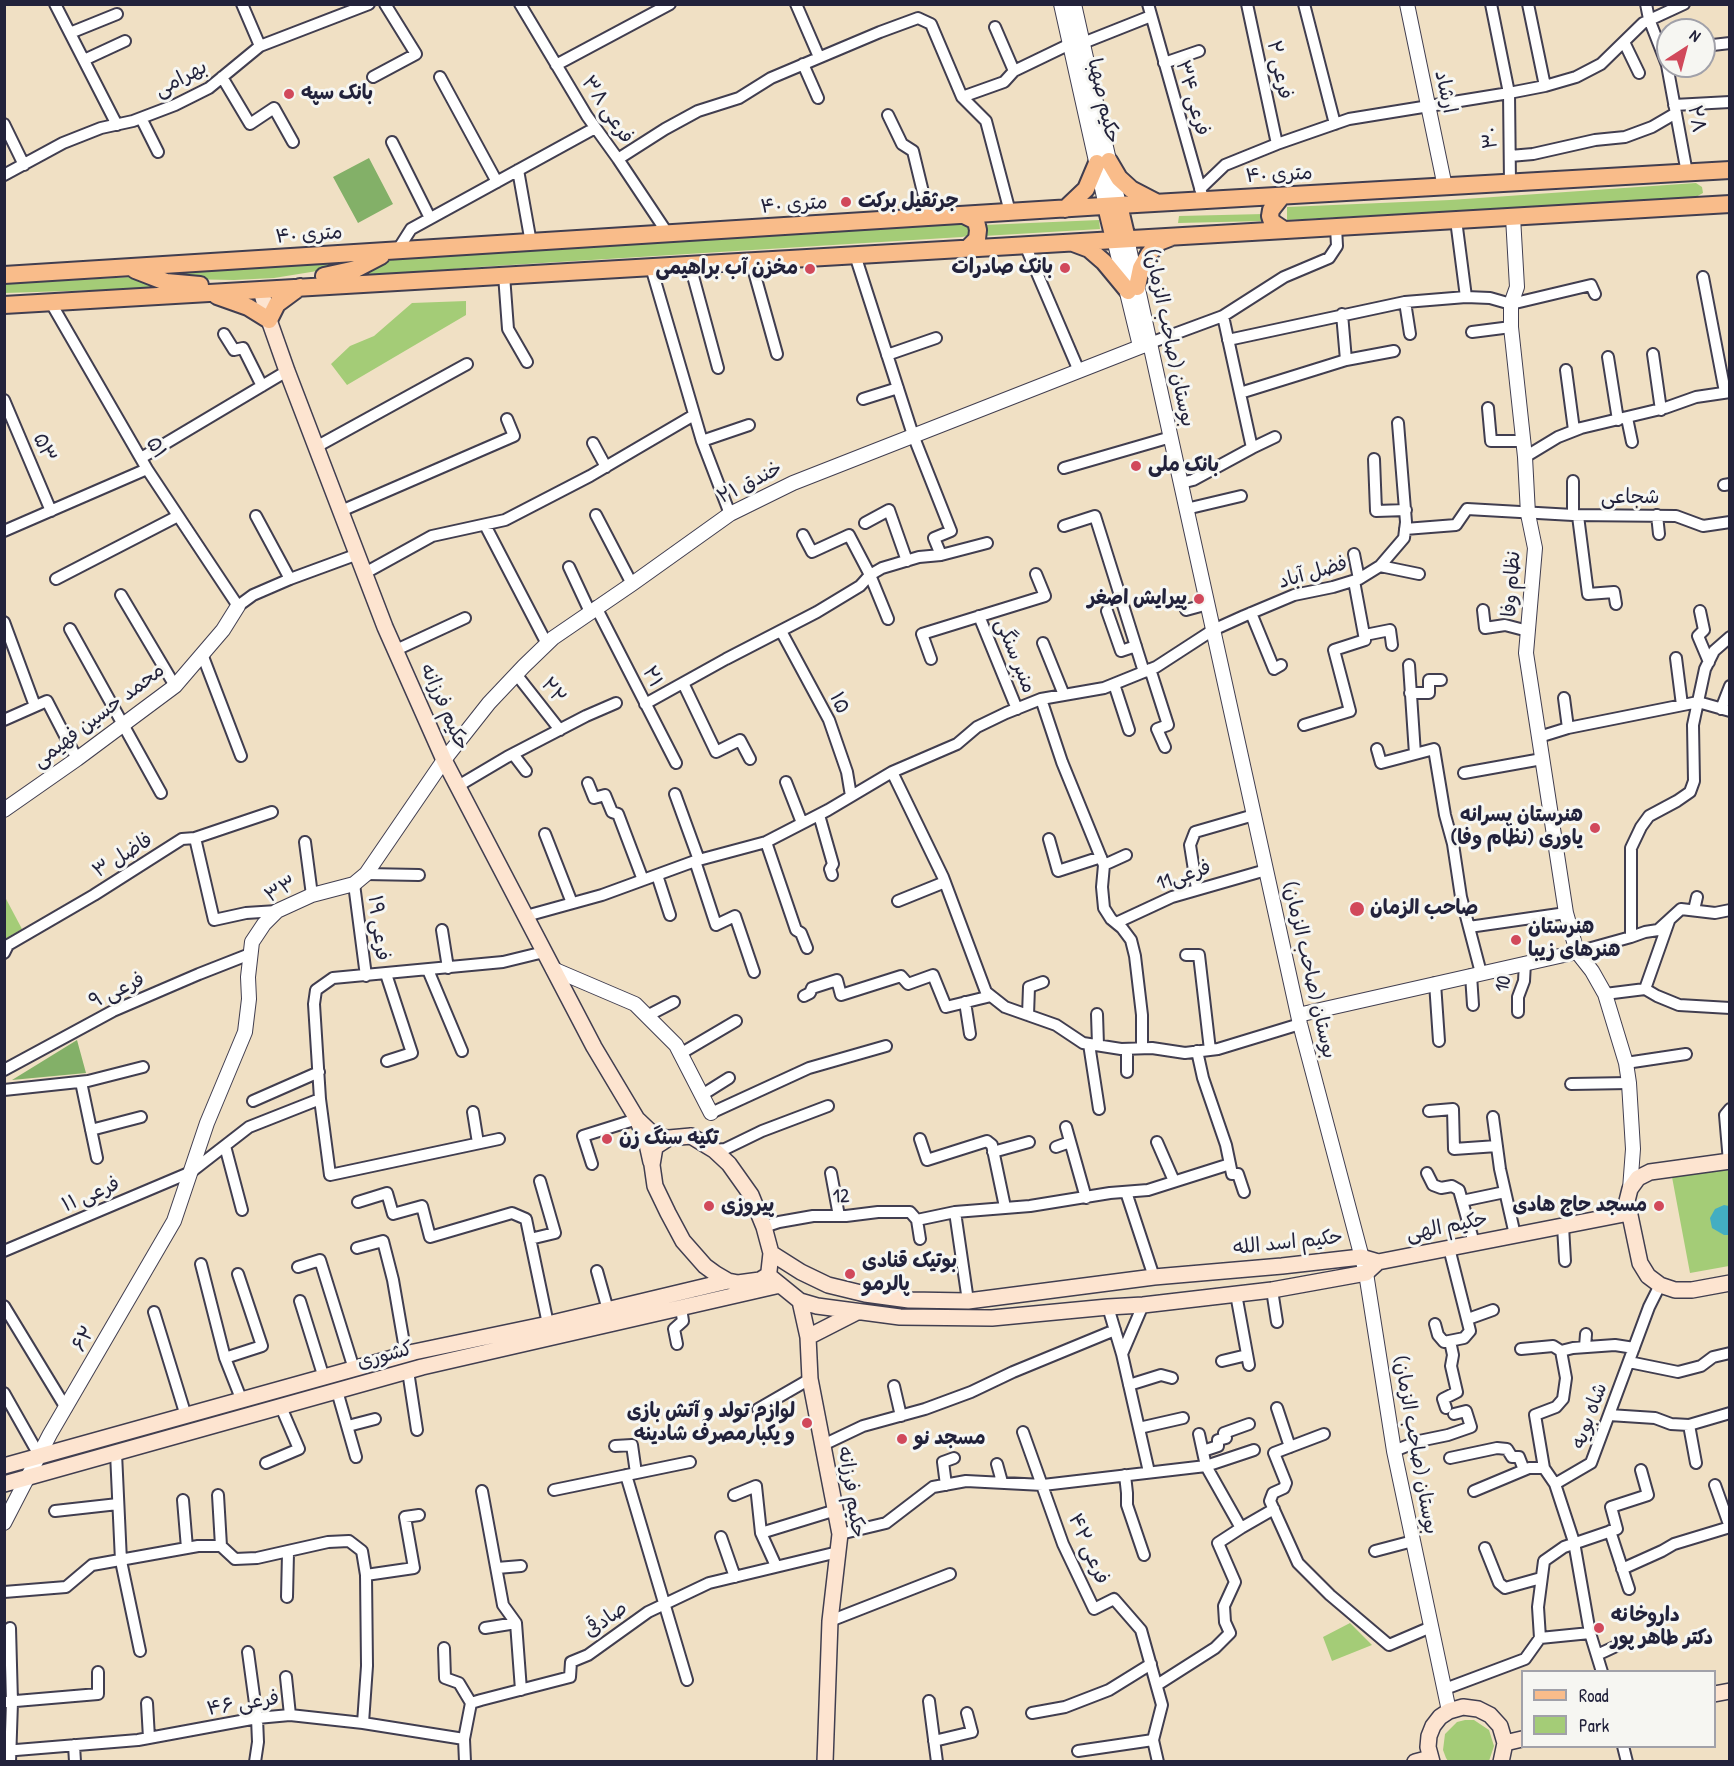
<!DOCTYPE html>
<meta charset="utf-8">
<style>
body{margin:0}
#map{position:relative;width:1734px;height:1766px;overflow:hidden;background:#f0e0c4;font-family:"Patrick Hand",sans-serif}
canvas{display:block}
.frame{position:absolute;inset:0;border:6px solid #22223b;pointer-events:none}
.legend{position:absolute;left:1521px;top:1670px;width:195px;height:78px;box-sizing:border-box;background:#f6f6f2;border:2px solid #a1a1a9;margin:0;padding:8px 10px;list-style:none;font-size:18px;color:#22223b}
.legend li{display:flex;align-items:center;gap:12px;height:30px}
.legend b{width:30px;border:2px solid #a1a1a9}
.north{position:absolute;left:1656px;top:18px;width:60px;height:60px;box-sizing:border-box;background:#f6f6f2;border:2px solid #a1a1a9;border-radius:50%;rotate:36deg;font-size:16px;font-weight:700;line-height:24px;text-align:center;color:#22223b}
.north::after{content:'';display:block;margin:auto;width:21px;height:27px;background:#d1495b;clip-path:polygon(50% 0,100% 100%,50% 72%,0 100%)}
</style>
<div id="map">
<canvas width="1734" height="1766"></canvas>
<div class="frame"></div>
<ul class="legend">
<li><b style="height:8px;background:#f9bc8a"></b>Road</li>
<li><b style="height:16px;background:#a4cc77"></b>Park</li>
</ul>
<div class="north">N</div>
</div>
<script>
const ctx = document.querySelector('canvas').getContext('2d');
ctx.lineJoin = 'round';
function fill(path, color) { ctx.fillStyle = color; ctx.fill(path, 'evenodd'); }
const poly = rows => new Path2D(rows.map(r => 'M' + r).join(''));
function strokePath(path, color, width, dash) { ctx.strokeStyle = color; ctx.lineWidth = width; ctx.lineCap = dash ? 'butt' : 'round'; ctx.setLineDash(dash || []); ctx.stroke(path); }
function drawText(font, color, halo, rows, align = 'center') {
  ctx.font = font + ' "Patrick Hand","Playpen Sans Arabic",sans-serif'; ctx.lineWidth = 6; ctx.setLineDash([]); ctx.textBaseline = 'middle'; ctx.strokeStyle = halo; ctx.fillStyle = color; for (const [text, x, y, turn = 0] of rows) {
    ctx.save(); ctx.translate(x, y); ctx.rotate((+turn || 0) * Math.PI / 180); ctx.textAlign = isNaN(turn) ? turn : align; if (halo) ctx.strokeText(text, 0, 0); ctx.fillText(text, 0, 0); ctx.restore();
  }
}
const green = poly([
 [1696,183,1702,187,1703,193,1694,198,1287,220,1287,207,1450,200],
 [1264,214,1264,221,1178,223,1179,216],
 [1099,220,1100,229,984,236,984,225],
 [972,223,972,235,962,237,478,267,355,277,387,261,411,257,591,244],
 [347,260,342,267,274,278,234,280,178,279,153,270],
 [131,277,160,288,5,293,5,284],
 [466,301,466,315,347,385,331,364,350,346,374,336,412,303],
 [5,897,22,929,5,939,4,939],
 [1729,1169,1729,1266,1690,1273,1672,1177],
 [1350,1623,1372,1645,1332,1661,1323,1637],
 [1465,1720,1474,1720,1489,1730,1494,1746,1489,1761,1448,1761,1446,1758,1443,1750,1445,1734,1457,1722]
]);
const forest = poly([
 [369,158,393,204,358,223,333,177],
 [77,1040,86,1073,12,1080]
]);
const water = poly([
 [1724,1205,1729,1206,1730,1235,1724,1235,1712,1228,1710,1218,1715,1209]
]);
const minor = poly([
 [55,4,117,125],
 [242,4,260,46],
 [520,4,587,116,618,159,668,234],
 [796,4,819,57],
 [1148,4,1202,195],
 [1247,4,1277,144],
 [1304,4,1335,124],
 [1491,4,1509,93,1510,183],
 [1528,4,1545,86],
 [1646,4,1649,19,1667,65,1687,173],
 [995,27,1014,71],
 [70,33,117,14],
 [1624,42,1639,73],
 [1083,43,1151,16],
 [1704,46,1730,43],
 [84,60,125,41],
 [1164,63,1199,51],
 [803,64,818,98],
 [556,65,670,4],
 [222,77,250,124,274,108,293,142],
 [373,77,416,54,385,4],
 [440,77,497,182],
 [962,97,1004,82,1014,71,1070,44],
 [1674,105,1730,102],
 [888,115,902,144,913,151,929,217],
 [141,118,158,152],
 [4,124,24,165],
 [392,142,430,218],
 [1510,156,1533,154,1595,140,1625,137,1652,127,1676,113],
 [618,159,665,129,698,111,739,98,771,78,880,32,918,18,931,24,962,97,986,121,1010,212],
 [518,170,531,243],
 [4,175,63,143,101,128,133,121,175,105,209,88,260,46,369,4],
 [1200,189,1225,165,1277,144,1349,119,1509,93,1545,86,1576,77,1601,64,1643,23,1684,4],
 [1456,220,1466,297],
 [1025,245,1079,371],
 [397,251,411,229,595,128],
 [855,255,913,435,951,531,934,538,941,555],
 [751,261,777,354],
 [690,265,718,368],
 [651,267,702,441,730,514],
 [504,275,508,329,527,362],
 [1703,277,1725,392],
 [1405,302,1410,334],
 [51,303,147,469,238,606,253,595,290,579,358,554],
 [1472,332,1511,327],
 [224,334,234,350,243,348,262,386],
 [1228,340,1405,302,1466,297,1490,298,1511,304,1591,285,1595,294],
 [1150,343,1223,316],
 [1653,354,1661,410],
 [887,355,936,338],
 [1608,357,1618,420],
 [1346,360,1394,351],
 [1566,370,1574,430],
 [1240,393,1346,360,1342,314],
 [863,399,898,388],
 [4,400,51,511],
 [1488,408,1491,441,1524,441],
 [1627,418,1632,442],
 [702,441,749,425],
 [593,443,606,467],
 [316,447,467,364],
 [1252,448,1275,437],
 [1525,457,1558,437,1581,428,1665,408,1696,397,1730,392],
 [141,458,287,371],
 [1374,459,1376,511,1406,510],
 [1064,468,1171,437],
 [1573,481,1573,515],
 [1181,483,1193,480,1252,448,1223,316,1284,277,1329,258,1337,246,1336,227],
 [1724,485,1730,484],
 [1186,509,1241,496],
 [341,511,514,436,507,419],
 [596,515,632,584],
 [1657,515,1659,534],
 [256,516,290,579],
 [1578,516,1588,594,1614,592,1616,604],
 [865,523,889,510,907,561],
 [485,525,547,644],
 [1064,526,1095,516,1144,672],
 [1405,529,1456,525,1467,509,1573,515,1676,516,1703,526,1730,522],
 [4,531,147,469],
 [803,535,812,552,849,535,870,575,888,619],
 [1354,554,1359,579],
 [1380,566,1419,574],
 [569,567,590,612],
 [365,573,432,536,505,520,590,476,694,415],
 [56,579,178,516],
 [121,595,175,686],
 [596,607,676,763],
 [1186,610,1208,604],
 [1483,610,1485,628,1505,625,1528,631],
 [1107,611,1121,651,1136,646],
 [1700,611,1704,630,1698,636,1709,662],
 [1251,613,1274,669,1281,665],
 [979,616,1017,709],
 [4,622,35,706],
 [70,629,161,793],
 [781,631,829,720,847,772,851,796],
 [1365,635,1390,630,1392,645],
 [1043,643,1064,695],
 [396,650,465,618],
 [202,654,241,756],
 [1676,658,1682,705],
 [931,659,922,634,1045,596,1036,574],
 [1409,665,1415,754],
 [1150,669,1168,725,1157,729,1165,747],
 [516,674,560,730],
 [683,683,716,752,740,740,750,759],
 [1114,684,1129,730],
 [1410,693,1429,693,1429,680,1441,680],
 [1564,698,1568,728],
 [1041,699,1062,762,1104,865,1102,887,1104,908,1111,919,1122,928,1131,940,1135,956,1142,1015,1142,1048],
 [645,704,726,659,817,612,860,586,870,575,882,568,919,557,941,555,987,543],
 [1721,709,1730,686],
 [4,720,47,701,77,759],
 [1304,725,1350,711,1334,650,1365,640,1354,581],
 [1539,737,1568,728,1698,702,1730,711],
 [1377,749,1381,763,1434,749,1445,815,1453,844,1461,897,1481,973],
 [513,754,526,771],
 [892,772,943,877,986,992,1005,1007,1056,1025,1083,1043,1121,1049,1152,1048,1185,1053,1218,1049,1300,1024],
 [1464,773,1542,759],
 [786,782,802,823],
 [588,783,594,798,605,795,612,812,618,814,643,880],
 [458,786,507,757,586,716,616,703],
 [675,794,699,860],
 [819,815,833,864,830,869,832,875],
 [545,834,572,903],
 [195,838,214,920,246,913,277,911],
 [1049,839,1058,871,1101,857],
 [305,842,312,895],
 [766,842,796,930,801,933,807,948],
 [695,861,716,925,735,916,754,972],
 [1104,865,1126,855],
 [366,874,419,875],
 [657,875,670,915],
 [354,884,366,976],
 [1197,889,1190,845,1195,832,1254,815],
 [898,901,945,882],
 [1694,910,1697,897],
 [526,916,602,895,695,861,766,842,828,810,892,772,957,744,977,727,1006,713,1041,699,1104,688,1156,667,1213,630,1244,616,1294,595,1333,587,1359,579,1380,566,1404,538,1406,522,1398,423],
 [1116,923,1172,897,1266,870],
 [1469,927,1566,913],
 [442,930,448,968],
 [1631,937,1645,932,1658,930,1681,909,1715,913,1730,910],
 [1577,952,1631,937,1631,848,1641,827,1649,816,1677,801,1690,792,1694,781,1693,725,1705,669,1714,651,1730,637],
 [4,953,8,945,94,895,182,839,195,838,272,812],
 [1186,955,1199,955,1210,1050],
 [428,970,462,1051],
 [386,974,412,1053,387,1061],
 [1471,975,1473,1005],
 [1435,983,1439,1041],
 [1645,989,1669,921],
 [1605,994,1645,989,1657,996,1679,1005,1730,1008],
 [804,996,810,993,812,988,837,980,841,995,901,976,908,984,933,975,946,1007,991,996],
 [965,1002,970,1034],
 [1518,1012,1518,997,1524,981,1525,963],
 [1097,1014,1098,1045],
 [1028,1015,1029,987,1043,982],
 [647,1016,674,1002],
 [1089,1044,1099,1109],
 [1127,1049,1127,1072],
 [1197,1051,1203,1078,1226,1145,1232,1174,1238,1174,1244,1192],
 [680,1054,736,1021],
 [1626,1063,1686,1054],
 [4,1070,113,1011,199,974,250,954],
 [81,1082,97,1158],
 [1571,1084,1629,1083],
 [4,1090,88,1081,143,1067],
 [702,1095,729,1078],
 [253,1101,319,1072],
 [1429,1111,1453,1109,1454,1149,1497,1146],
 [473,1112,478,1143],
 [711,1113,809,1068,886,1046],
 [1493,1117,1500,1169,1515,1235],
 [1066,1127,1086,1198],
 [91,1130,141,1117],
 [499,1139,330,1175,320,1099,314,1004,316,990,333,978,503,962,544,952],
 [920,1139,927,1160,987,1141,992,1145,1005,1207],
 [1157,1142,1174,1181],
 [225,1146,242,1210],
 [1056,1147,1070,1142],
 [714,1150,725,1149,762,1131,828,1106],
 [993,1152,1029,1142],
 [1729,1162,1725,1115,1730,1109],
 [592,1164,583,1136,637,1119],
 [831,1173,839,1216],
 [1427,1173,1433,1185,1441,1188,1452,1186,1459,1190,1474,1243],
 [1126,1192,1154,1277],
 [1462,1201,1505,1192],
 [358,1202,387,1193,393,1214,422,1206,430,1237,512,1213,526,1219,548,1324],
 [955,1212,968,1301],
 [917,1220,955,1212,1030,1206,1110,1193,1148,1190,1230,1164],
 [917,1220,920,1239],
 [1563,1226,1565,1261],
 [764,1227,779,1222,813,1216,846,1216,878,1212,910,1212,917,1220],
 [530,1239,555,1233,540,1181],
 [357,1248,383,1241,393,1280,406,1355],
 [4,1251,191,1172,249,1127,320,1099],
 [201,1264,225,1358,242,1401],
 [298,1267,320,1260,354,1369],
 [597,1271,608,1310],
 [1272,1290,1277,1322],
 [1236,1294,1249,1365],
 [300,1301,324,1378],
 [4,1306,66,1408],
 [1108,1307,1122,1354,1149,1472],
 [154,1312,186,1416],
 [1468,1319,1493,1310],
 [1435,1324,1438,1335,1444,1342,1464,1338,1470,1331,1449,1248],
 [677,1344,674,1329,683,1321,681,1308],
 [1585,1347,1586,1334],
 [1521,1349,1553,1346,1561,1351,1566,1378,1563,1399,1556,1407,1535,1415,1544,1468],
 [1561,1351,1573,1348,1615,1345,1634,1348],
 [1122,1354,1143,1305],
 [225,1358,262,1346,238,1274],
 [1222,1361,1247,1355],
 [1629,1362,1678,1372,1701,1366,1713,1357,1730,1353],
 [408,1371,417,1430],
 [1129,1385,1161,1375,1172,1378],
 [894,1386,901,1416],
 [337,1391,356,1457],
 [4,1393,39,1455],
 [1277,1408,1290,1447],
 [1446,1408,1443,1399,1457,1392,1451,1366,1453,1355,1450,1341],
 [758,1409,810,1379],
 [1609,1415,1655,1418,1671,1424,1689,1425,1730,1413],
 [1689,1425,1696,1463],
 [348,1426,375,1419],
 [1139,1428,1183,1418],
 [1023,1432,1063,1544,1094,1609,1114,1599,1141,1630,1162,1705,1153,1740,1158,1762],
 [1324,1434,1274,1453,1286,1483,1284,1488,1273,1493,1270,1501,1298,1563,1330,1595,1389,1645,1431,1627],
 [823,1445,863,1426,925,1409,971,1392,1013,1372,1115,1330],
 [615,1446,632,1445,636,1473],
 [1203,1451,1218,1446,1218,1440,1226,1438,1224,1433,1249,1424],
 [1394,1451,1419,1441,1448,1435,1471,1427,1466,1411,1454,1414],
 [116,1453,121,1561,140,1651],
 [1450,1458,1497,1448,1507,1449,1512,1457,1519,1457,1524,1470],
 [266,1463,299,1449,281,1407],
 [997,1464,1002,1482],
 [626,1475,687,1680],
 [1125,1475,1127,1493,1127,1505,1144,1555],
 [946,1485,943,1462,954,1458],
 [554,1490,690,1462],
 [482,1491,503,1605,516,1623,521,1690],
 [1474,1491,1529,1468,1544,1468,1555,1484],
 [218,1495,221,1546],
 [734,1495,756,1486,761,1533,776,1566],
 [183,1500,187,1548],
 [55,1511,118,1504],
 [1241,1528,1274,1509],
 [1610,1531,1629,1589],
 [761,1533,836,1510],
 [840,1534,886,1523,933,1487,966,1481,1043,1485,1206,1466,1254,1450],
 [721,1537,735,1577],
 [1485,1548,1499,1583,1505,1588,1541,1578],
 [1375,1551,1413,1541],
 [497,1568,521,1566],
 [1622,1569,1662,1551,1674,1544,1730,1527,1715,1485],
 [366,1575,414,1568,405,1517,419,1515],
 [4,1592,66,1587,92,1565,198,1546,221,1546,235,1559,257,1558,328,1542,349,1541,362,1551,366,1575,367,1666,363,1723],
 [287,1597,288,1553],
 [830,1621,950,1574],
 [10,1628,12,1702,10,1762],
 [485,1628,516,1623],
 [1540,1638,1590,1633],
 [444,1648,445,1678,459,1683,471,1703,481,1700,570,1677,571,1662,588,1655,648,1612,709,1583,838,1552],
 [248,1652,257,1718,258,1742,255,1762],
 [1597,1655,1627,1641],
 [1602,1672,1590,1633,1574,1542,1555,1484,1591,1463,1649,1307,1660,1285],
 [286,1677,290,1715],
 [1157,1685,1215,1648,1230,1633,1225,1622,1224,1606,1235,1582,1218,1543,1241,1528,1206,1466,1199,1434],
 [1445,1689,1525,1659,1540,1638,1538,1607,1544,1561,1564,1547,1617,1529,1611,1507,1648,1495,1641,1470],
 [929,1701,937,1762],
 [4,1702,98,1694,98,1672],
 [147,1703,149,1738],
 [1032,1713,1065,1707,1109,1690,1151,1664],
 [464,1739,471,1703],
 [934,1741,972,1732,967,1713],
 [74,1745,75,1762],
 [1623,1746,1627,1762],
 [4,1751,138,1740,257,1718,290,1715,363,1723,464,1739,465,1762],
 [1078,1751,1153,1740]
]);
const tertiary = poly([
 [1061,4,1106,206],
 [1074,4,1119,205],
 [1407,4,1445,187],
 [1513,217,1517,287,1511,304,1511,327,1525,457,1528,514,1535,548,1526,653,1566,913,1577,952,1592,971,1605,994,1626,1063,1629,1083,1633,1149,1630,1189],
 [1114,239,1140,346],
 [1127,239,1300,1024,1366,1273,1394,1451,1449,1711],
 [4,810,77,759,175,686,223,630,238,606],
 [553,969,635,1004,676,1045,711,1113],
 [1298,1015,1577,952],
 [4,1523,50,1434,174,1221,207,1123,245,1032,249,999,248,977,252,942,264,924,277,911,312,895,354,884,366,874,444,760,489,703,524,666,553,638,632,584,730,514,793,483,1150,343]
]);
const secondary = poly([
 [261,290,269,320,287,371,385,627,444,760,594,1047,637,1119],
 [691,1136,714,1150,729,1164,751,1195,764,1227,771,1253,769,1271,768,1275,760,1280,738,1283,728,1281,716,1274,705,1266,683,1241,668,1213,655,1186,652,1165,655,1147,669,1138,691,1136],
 [1730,1161,1650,1172,1638,1178,1630,1189,1627,1201,1640,1263,1648,1276,1660,1285,1675,1290,1692,1290,1730,1283],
 [651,1162,647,1144,637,1119,656,1137,669,1138],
 [771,1253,801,1272,828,1285,865,1294,909,1300,968,1301,1154,1277,1282,1266,1361,1257,1378,1262,1629,1213],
 [768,1275,800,1301,817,1306,900,1317,992,1318,1108,1307,1143,1305,1272,1290,1366,1273,1378,1262],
 [800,1301,808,1337,810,1379,840,1534,830,1621,825,1762],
 [808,1337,857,1312],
 [4,1466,414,1352,548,1324,728,1281],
 [4,1484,422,1367,780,1285],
 [1714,1694,1730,1691],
 [1505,1743,1522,1739],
 [1415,1762,1430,1758],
 [1432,1762,1428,1747,1429,1736,1433,1726,1440,1717,1449,1711,1463,1707,1478,1709,1490,1715,1500,1726,1505,1743,1501,1762]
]);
const primary = poly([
 [1109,161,1119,178,1131,189,1156,202],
 [1282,196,1271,210,1270,216,1272,222,1284,230],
 [1119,205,1127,239],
 [1106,206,1114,239],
 [1065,209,1086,189,1097,163],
 [964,215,976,221,978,230,977,239,968,248],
 [1073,243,1089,249,1104,262,1128,291],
 [135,270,166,282,200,285],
 [4,275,1119,205,1730,170],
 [324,276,356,269,381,256],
 [1137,287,1141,268,1149,254,1159,242,1172,237],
 [217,296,248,307,269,320,277,304,300,287],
 [4,305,1730,204]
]);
const markers = [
 [289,94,6,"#d1495b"],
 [846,202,6,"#d1495b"],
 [1065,268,6,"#d1495b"],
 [810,269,6,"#d1495b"],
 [1136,466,6,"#d1495b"],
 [1199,599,6,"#d1495b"],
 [1595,828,6,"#d1495b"],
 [1357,909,8,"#d1495b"],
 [1516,940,6,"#d1495b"],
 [607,1139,6,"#d1495b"],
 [709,1206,6,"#d1495b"],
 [1659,1206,6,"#d1495b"],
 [850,1274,6,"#d1495b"],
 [807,1423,6,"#d1495b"],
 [902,1439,6,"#d1495b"],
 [1599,1628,6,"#d1495b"]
];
const streetNames = [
 ["فرعی ۲",1279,70,78],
 ["بهرامی",181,79,-28],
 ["ارشاد",1445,92,78],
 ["فرعی ۳۴",1192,98,74],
 ["حکیم صهبا",1103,101,77],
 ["فرعی ۳۸",607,110,56],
 ["۲۸",1696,119,79],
 ["۳۰",1491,138,-91],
 ["۴۰ متری",1279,175,-3],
 ["۴۰ متری",794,205,-4],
 ["۴۰ متری",309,235,-4],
 ["بوستان (صاحب الزمان)",1169,338,78],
 ["۵۳",44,448,67],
 ["۵۱",156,448,60],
 ["۲۱ خندق",750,483,-27],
 ["شجاعی",1630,498],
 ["فضل آباد",1313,573,-16],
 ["نظام وفا",1512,584,-86],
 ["منبر سنگی",1015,656,68],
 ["۲۱",652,677,63],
 ["۲۲",553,691,52],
 ["۱۵",839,703,65],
 ["حکیم فرزانه",444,707,66],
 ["محمد حسین فهیمی",99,716,-37],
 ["فاضل ۳",123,856,-32],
 ["فرعی11",1184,876,-19],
 ["۳۳",281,890,-30],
 ["فرعی ۱۹",378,928,83],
 ["بوستان (صاحب الزمان)",1309,970,77],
 ["10",1504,984,-78],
 ["فرعی ۹",117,991,-25],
 ["فرعی ۱۱",91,1195,-23],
 ["12",841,1197,-3],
 ["حکیم الهی",1447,1227,-11],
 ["حکیم اسد الله",1288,1243,-6],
 ["۶۲",84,1339,-60],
 ["کشوری",385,1356,-15],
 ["شاه بویه",1590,1416,-70],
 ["بوستان (صاحب الزمان)",1415,1445,80],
 ["حکیم فرزانه",851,1492,81],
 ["فرعی ۴۲",1088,1549,67],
 ["صادقی",606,1620,-35],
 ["فرعی ۴۶",243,1704,-9]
];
const poiNames = [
 ["بانک سپه",301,94],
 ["جرثقیل برکت",858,202],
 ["بانک صادرات",1053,268,"right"],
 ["مخزن آب براهیمی",798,269,"right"],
 ["بانک ملی",1148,466],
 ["پیرایش اصغر",1187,599,"right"],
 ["هنرستان پسرانه",1583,816,"right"],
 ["یاوری (نظام وفا)",1583,839,"right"],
 ["صاحب الزمان",1370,909],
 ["هنرستان",1528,928],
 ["هنرهای زیبا",1528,951],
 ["تکیه سنگ زن",619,1139],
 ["پیروزی",721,1206],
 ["مسجد حاج هادی",1647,1206,"right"],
 ["بوتیک قنادی",862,1262],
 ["پالرمو",862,1285],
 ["لوازم تولد و آتش بازی",795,1412,"right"],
 ["و یکبارمصرف شادینه",795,1435,"right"],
 ["مسجد نو",914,1439],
 ["داروخانه",1611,1616],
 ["دکتر طاهر پور",1611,1639]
];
fill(green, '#a4cc77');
fill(forest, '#83b068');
fill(water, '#43aec2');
strokePath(minor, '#413e50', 14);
strokePath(tertiary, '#413e50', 16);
strokePath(secondary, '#413e50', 18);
strokePath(primary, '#413e50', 20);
strokePath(minor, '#fff', 10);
strokePath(tertiary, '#fff', 14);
strokePath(secondary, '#fde4d0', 15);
strokePath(primary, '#f9bc8a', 16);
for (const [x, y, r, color] of markers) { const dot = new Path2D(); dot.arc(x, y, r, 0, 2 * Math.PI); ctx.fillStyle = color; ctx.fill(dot); strokePath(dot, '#f6f6f2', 2); }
drawText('20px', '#22223b', '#f6f6f2', streetNames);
drawText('bold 20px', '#22223b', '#f6f6f2', poiNames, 'left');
</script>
